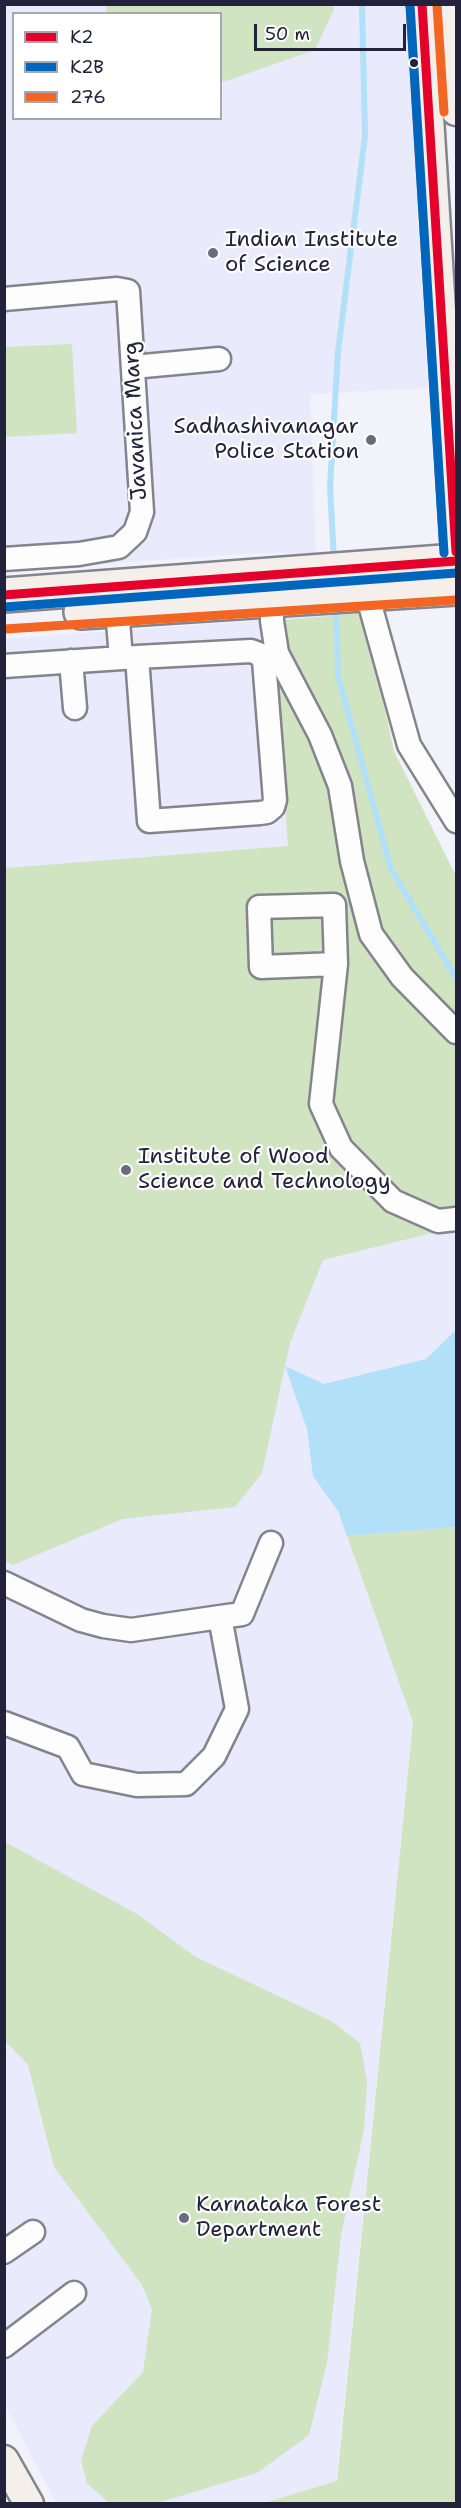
<!DOCTYPE html>
<style>
body{margin:0}
#map{position:relative;width:461px;height:2508px;overflow:hidden;background:#f2f2fa;font-family:"Shantell Sans",sans-serif}
canvas{display:block}
.frame{position:absolute;inset:0;border:6px solid #22223b;pointer-events:none}
.legend{position:absolute;left:12px;top:12px;width:210px;height:108px;box-sizing:border-box;background:#fff;border:2px solid #a7a7b1;margin:0;padding:8px 10px;list-style:none;font-size:18px;color:#22223b}
.legend li{display:flex;align-items:center;gap:12px;height:30px}
.legend b{width:30px;border:2px solid #a7a7b1}
.scale{position:absolute;left:254px;top:24px;width:152px;height:27px;box-sizing:border-box;border:3px solid #22223b;border-top:0;padding-left:8px;font-size:18px;line-height:21px;white-space:nowrap;color:#22223b;-webkit-text-stroke:4px #fff;paint-order:stroke}
</style>
<div id="map">
<canvas width="461" height="2508"></canvas>
<div class="frame"></div>
<ul class="legend">
<li><b style="height:8px;background:#e4002b"></b>K2</li>
<li><b style="height:8px;background:#0065bd"></b>K2B</li>
<li><b style="height:8px;background:#f26522"></b>276</li>
</ul>
<div class="scale">50 m</div>
</div>
<script>
const ctx = document.querySelector('canvas').getContext('2d');
ctx.lineJoin = 'round';
function fill(path, color) { ctx.fillStyle = color; ctx.fill(path, 'evenodd'); }
const poly = rows => new Path2D(rows.map(r => 'M' + r).join(''));
function strokePath(path, color, width, dash) { ctx.strokeStyle = color; ctx.lineWidth = width; ctx.lineCap = dash ? 'butt' : 'round'; ctx.setLineDash(dash || []); ctx.stroke(path); }
function drawText(font, color, halo, rows, align = 'center') {
  ctx.font = font + ' "Shantell Sans",sans-serif'; ctx.lineWidth = 4.5; ctx.setLineDash([]); ctx.textBaseline = 'middle'; ctx.strokeStyle = halo; ctx.fillStyle = color; for (const [text, x, y, turn = 0] of rows) {
    ctx.save(); ctx.translate(x, y); ctx.rotate((+turn || 0) * Math.PI / 180); ctx.textAlign = isNaN(turn) ? turn : align; if (halo) ctx.strokeText(text, 0, 0); ctx.fillText(text, 0, 0); ctx.restore();
  }
}
const built = poly([
 [5,5,405,5,430,388,310,394,316,553,258,553,5,571],
 [14,14,220,14,220,118,14,118],
 [363,613,394,751,456,876,456,1527,347,1537,413,1722,336,2482,260,2503,56,2503,5,2405,4,639]
]);
const green = poly([
 [333,4,334,9,315,50,226,81,221,81,220,14,106,13,106,5],
 [72,344,77,433,5,437,5,347],
 [363,613,394,751,456,876,456,1227,323,1260,290,1343,262,1473,235,1507,122,1519,13,1565,4,1560,5,868,288,846,272,621],
 [456,1527,456,2503,260,2504,337,2481,413,1722,347,1536],
 [5,1842,137,1914,196,1957,333,2022,360,2043,367,2081,364,2130,341,2235,327,2363,309,2435,257,2473,157,2503,108,2502,87,2483,81,2460,92,2426,143,2372,152,2309,142,2285,54,2167,28,2065,5,2041]
]);
const water = poly([
 [456,1330,456,1527,347,1536,338,1511,313,1476,307,1429,285,1366,324,1384,426,1359]
]);
const stream = poly([
 [334,560,330,487,338,352,365,136,362,4],
 [336,606,338,676,391,869,456,978]
]);
const minor = poly([
 [4,299,117,289,128,291,142,512,135,532,119,547,79,554,4,559],
 [133,367,219,359],
 [367,594,409,745,456,821],
 [272,600,272,621,277,653,320,735,340,786,352,861,371,934,402,977,456,1032],
 [117,609,121,658],
 [71,661,75,708],
 [4,666,137,657,251,651,259,654,264,660,275,800,273,807,267,812,260,813,149,821,137,657],
 [336,964,261,967,259,907,334,905,336,964,321,1104,341,1148,393,1201,438,1221,456,1219],
 [4,1583,81,1620,103,1626,131,1630,220,1617,242,1614,271,1543],
 [4,1723,68,1747,83,1774,137,1785,186,1784,214,1756,237,1709,220,1617],
 [4,2252,33,2232],
 [4,2346,74,2293]
]);
const major = poly([
 [422,4,456,552],
 [449,4,456,111],
 [4,2460,29,2504]
]);
const highway = poly([
 [4,595,456,561],
 [81,612,456,588]
]);
const bus1 = poly([
 [422,4,456,552],
 [4,595,456,561]
]);
const bus2 = poly([
 [410,5,444,553],
 [5,607,456,573]
]);
const bus3 = poly([
 [437,5,444,112],
 [5,629,456,600]
]);
const markers = [
 [414,63,5,"#22223b"],
 [213,253,6,"#6b6b7e"],
 [371,440,6,"#6b6b7e"],
 [126,1170,6,"#6b6b7e"],
 [184,2218,6,"#6b6b7e"]
];
const poiNames = [
 ["Indian Institute",225,240],
 ["of Science",225,265],
 ["Sadhashivanagar",359,427,"right"],
 ["Police Station",359,452,"right"],
 ["Institute of Wood",138,1157],
 ["Science and Technology",138,1182],
 ["Karnataka Forest",196,2205],
 ["Department",196,2230]
];
const streetNames = [
 ["Javanica Marg",136,421,-93]
];
fill(built, '#e9eafc');
fill(green, '#d0e4c2');
fill(water, '#b1e0f8');
strokePath(stream, '#b1e0f8', 6);
strokePath(minor, '#84848d', 27);
strokePath(major, '#84848d', 33);
strokePath(highway, '#84848d', 38);
strokePath(minor, '#fdfdfe', 22);
strokePath(major, '#f4efeb', 28);
strokePath(highway, '#f4efeb', 33);
strokePath(bus1, '#e4002b', 9);
strokePath(bus2, '#0065bd', 9);
strokePath(bus3, '#f26522', 9);
for (const [x, y, r, color] of markers) { const dot = new Path2D(); dot.arc(x, y, r, 0, 2 * Math.PI); ctx.fillStyle = color; ctx.fill(dot); strokePath(dot, '#fff', 2); }
drawText('22px', '#22223b', '#fff', poiNames, 'left');
drawText('22px', '#22223b', '#fff', streetNames);
</script>
